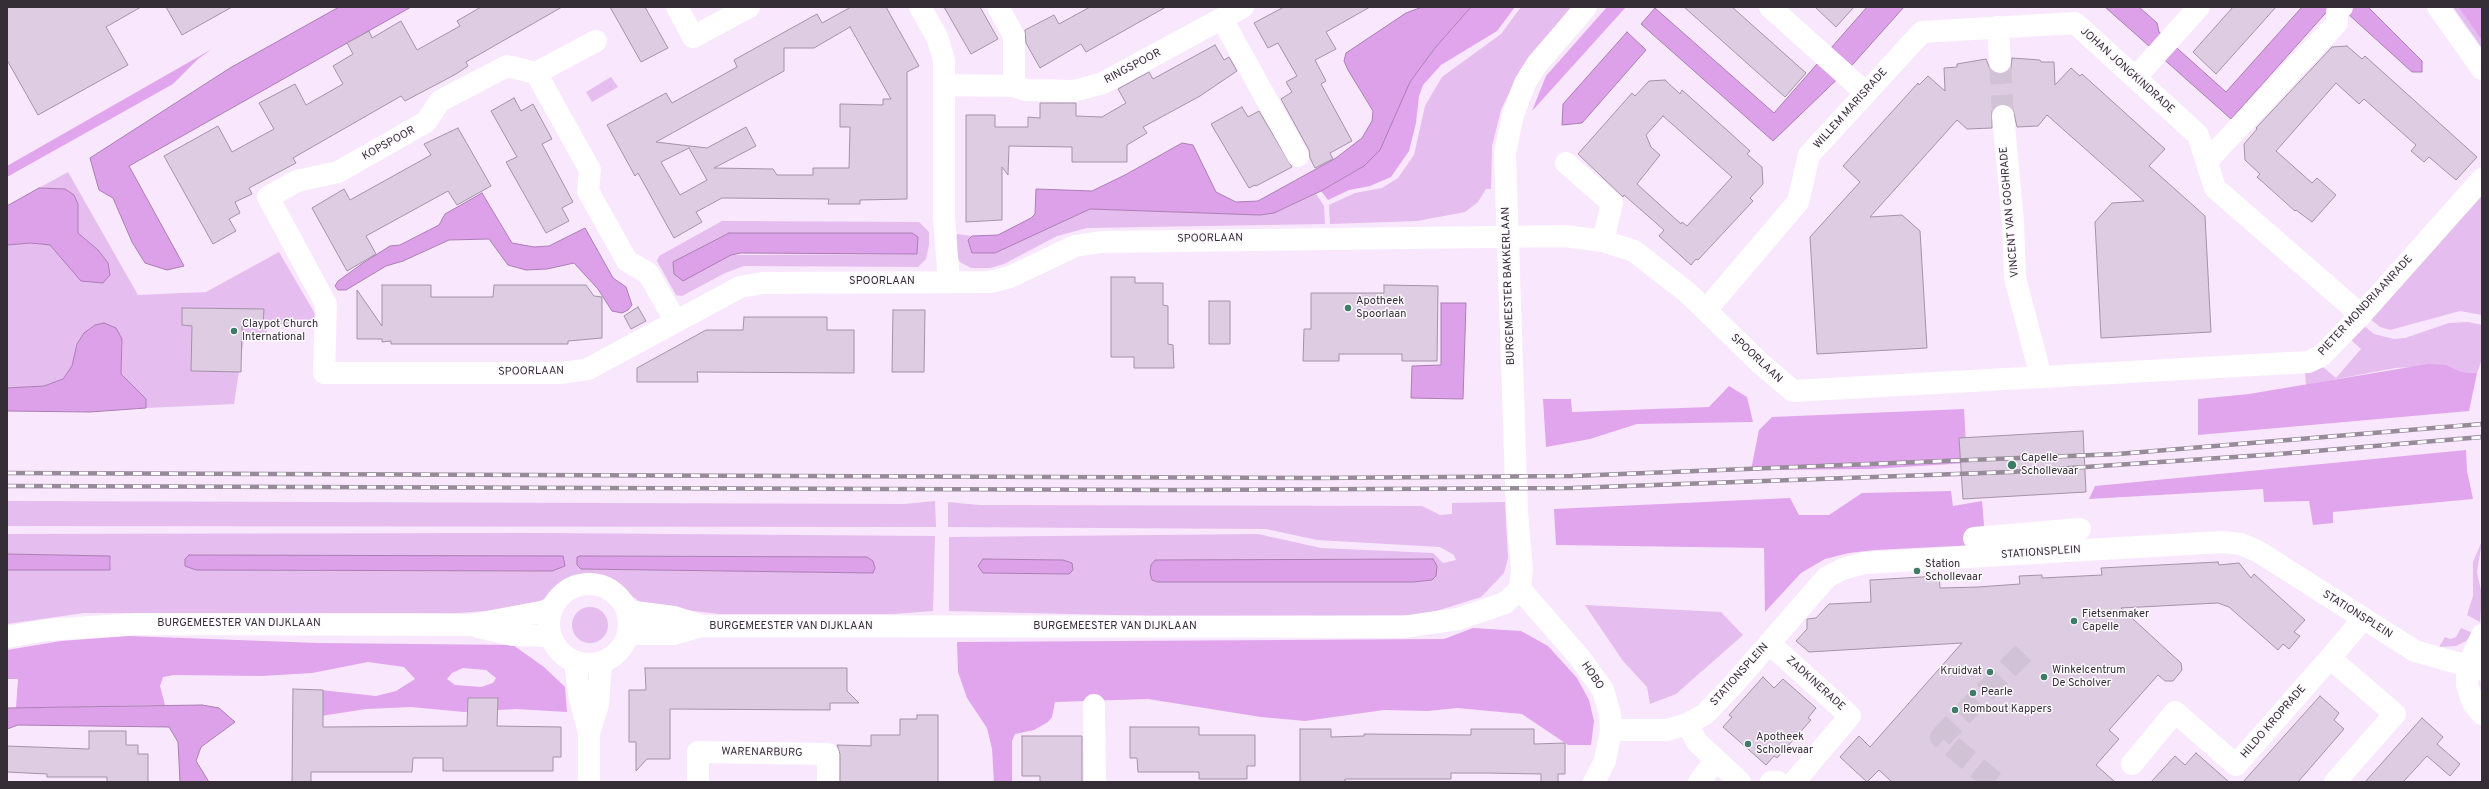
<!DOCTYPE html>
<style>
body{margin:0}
#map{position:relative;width:2489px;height:789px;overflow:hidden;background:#f9e7fd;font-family:Overpass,sans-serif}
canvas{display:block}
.frame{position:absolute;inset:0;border:8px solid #352e37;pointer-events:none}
</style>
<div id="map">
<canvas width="2489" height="789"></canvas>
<div class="frame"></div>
</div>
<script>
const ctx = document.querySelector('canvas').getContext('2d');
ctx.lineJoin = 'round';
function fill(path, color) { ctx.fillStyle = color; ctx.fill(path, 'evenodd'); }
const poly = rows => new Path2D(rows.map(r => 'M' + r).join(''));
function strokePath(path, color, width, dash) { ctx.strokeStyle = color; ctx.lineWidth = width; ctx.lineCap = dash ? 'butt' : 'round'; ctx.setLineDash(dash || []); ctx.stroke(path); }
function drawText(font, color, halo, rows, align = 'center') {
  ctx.font = font + ' Overpass,sans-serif'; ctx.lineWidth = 3; ctx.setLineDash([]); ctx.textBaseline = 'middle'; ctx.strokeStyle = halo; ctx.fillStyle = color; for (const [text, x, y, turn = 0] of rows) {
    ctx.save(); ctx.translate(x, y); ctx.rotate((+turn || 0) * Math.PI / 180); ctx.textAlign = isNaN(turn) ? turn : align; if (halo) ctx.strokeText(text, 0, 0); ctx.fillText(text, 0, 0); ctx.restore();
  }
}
const green = poly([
 [1521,7,1571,7,1520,70,1501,110,1492,146,1491,189,1486,189,1478,202,1465,212,1417,221,1330,224,1329,205,1355,193,1382,188,1398,178,1414,155,1425,106,1442,77,1501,34],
 [2453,7,2458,7,2467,19,2482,41,2482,48],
 [611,77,618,87,592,102,586,92],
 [68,172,138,295,206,292,279,252,321,324,268,324,266,337,245,332,234,404,146,408,146,399,121,374,122,339,77,344,72,366,63,379,44,386,7,388,7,245,31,243,50,245,59,255,110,275,108,263,98,250,77,233,78,204,65,189,39,188],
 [2482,191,2482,315,2460,311,2390,330,2380,327,2369,318],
 [1316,194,1324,206,1325,224,1087,228,1057,236,1004,264,990,268,971,268,960,262,955,255,957,234,972,236,968,240,995,253,1090,209,1260,215,1274,213],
 [722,221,919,222,929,232,929,245,926,259,918,267,744,266,725,273,682,296,676,295,657,261,659,256],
 [729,233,912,233,918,237,917,254,731,255],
 [2468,322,2482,325,2482,359,2477,373,2462,372,2447,365,2395,368,2306,385,2305,372,2323,367,2336,378,2361,349,2350,339,2363,325,2374,334,2394,339,2405,338,2449,323],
 [7,501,905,504,935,501,936,527,7,526],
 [948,502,979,505,1422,506,1440,515,1452,514,1452,503,1505,502,1508,558,1504,573,1481,597,1430,613,1414,615,1151,616,949,611,949,537,1258,534,1321,548,1433,553,1443,563,1456,560,1454,555,1440,547,1317,540,1266,529,948,527],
 [983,559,1063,560,1072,563,1073,570,1069,574,983,573],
 [1436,563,1436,577,1432,580,1413,582,1157,582,1152,580,1150,573,1151,565],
 [538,533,935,536,933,611,893,614,720,614,657,607,640,602,609,579,587,576,568,581,544,599,526,608,459,613,84,613,7,624,7,570,110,570,111,561,109,556,7,554,7,534],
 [563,556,565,566,552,571,196,570],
 [580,556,867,557,873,573,582,569,577,565,577,558],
 [2482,541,2477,572,2482,595,2480,622,2467,615,2473,596,2473,562],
 [1585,605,1721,612,1743,635,1676,694,1650,704,1647,687,1623,661],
 '572 625a18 18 0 1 1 36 0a18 18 0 1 1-36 0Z',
 [2461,628,2473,633,2466,641,2456,646,2439,647,2445,637,2450,639,2456,637]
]);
const forest = poly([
 [1471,7,1515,7,1497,31,1441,65,1423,85,1419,96,1416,123,1409,151,1391,177,1370,186,1349,190,1328,200,1321,191,1364,166,1410,82,1435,48],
 [1607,7,1626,7,1532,111,1546,76],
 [2458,7,2482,7,2482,41,2467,19],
 [212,49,198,59,173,84,7,177,7,166],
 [2428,364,2447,365,2462,372,2477,373,2469,411,2198,435,2198,399,2249,394],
 [1729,386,1747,397,1753,422,1637,424,1590,439,1546,447,1543,399,1571,399,1572,412,1709,407],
 [1964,409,1967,463,1871,469,1751,470,1759,430,1772,417],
 [2466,450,2467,471,2473,499,2333,512,2333,523,2313,525,2309,501,2264,502,2263,489,2089,499,2095,486],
 [1951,491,1953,506,1982,501,1984,525,1975,545,1875,550,1849,553,1825,559,1801,573,1765,612,1764,548,1556,545,1554,509,1790,498,1799,515,1829,515,1862,493],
 [1473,628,1521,631,1548,646,1577,678,1589,700,1594,721,1591,745,1568,745,1522,714,1457,708,1428,711,1384,710,1305,721,1261,717,1148,699,1055,702,1052,717,1048,722,1034,730,1015,734,1012,741,1012,782,994,782,992,749,987,728,967,698,958,672,957,642,1444,639],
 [129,636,318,643,513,645,544,667,565,687,567,712,516,709,464,712,411,707,366,709,321,716,321,690,376,696,396,691,415,679,404,667,368,662,312,673,262,676,174,675,163,677,160,686,165,705,16,708,18,679,7,679,7,650,61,641],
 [463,668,486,670,496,678,493,683,481,687,455,685,447,679,452,673]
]);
const water = poly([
 [339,7,411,7,129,166,184,266,167,270,145,263,132,242,113,198,99,190,90,158,230,68,339,7],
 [1422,7,1471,7,1435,48,1410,82,1380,150,1364,166,1321,191,1274,213,1260,215,1090,209,995,253,972,253,968,240,972,236,998,235,1031,218,1035,214,1036,189,1092,191,1125,175,1182,143,1193,145,1216,192,1236,202,1258,201,1336,158,1362,138,1372,121,1373,111,1348,70,1344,61,1346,53,1406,13,1422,7],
 [1867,7,1904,7,1854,63,1773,141,1641,24,1655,8,1774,113,1867,7],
 [2105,7,2139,7,2157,23,2159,32,2226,92,2302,7,2331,7,2231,119,2105,7],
 [2353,7,2368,7,2422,61,2422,72,2412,72,2347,13,2353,7],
 [1627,32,1646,50,1582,123,1562,125,1563,104,1627,32],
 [39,188,65,189,74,195,78,204,78,233,98,250,108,263,110,275,103,283,81,281,50,245,31,243,7,245,7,206,39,188],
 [482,193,512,243,534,247,549,246,585,228,613,278,626,287,632,305,628,310,622,313,612,311,598,289,574,263,547,269,526,270,508,265,489,239,449,240,403,261,386,266,346,290,338,290,335,286,338,281,363,263,390,246,400,245,439,225,445,214,482,193],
 [729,233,912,233,918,237,917,254,741,253,731,255,683,281,674,274,673,262,729,233],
 [1441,303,1466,303,1463,399,1411,398,1412,366,1441,365,1441,303],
 [104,323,116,328,122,339,121,374,146,399,146,408,90,412,7,411,7,388,44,386,63,379,72,366,77,344,84,333,95,325,104,323],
 [7,554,110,556,110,570,7,570,7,554],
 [189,555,563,556,565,566,552,571,196,570,185,566,185,559,189,555],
 [580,556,867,557,873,561,875,568,873,573,581,569,577,565,577,557,580,556],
 [983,559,1063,560,1072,563,1073,570,1069,574,983,573,978,566,983,559],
 [1433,559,1437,566,1436,576,1432,580,1413,582,1157,582,1152,580,1150,573,1151,565,1155,560,1433,559],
 [202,705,219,708,235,722,201,747,196,761,209,782,180,782,178,742,169,727,18,725,7,729,7,708,202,705]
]);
const building = poly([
 [7,7,141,7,106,27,128,65,38,115,7,60,7,7],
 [166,7,232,7,182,35,166,7],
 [481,7,562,7,466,62,468,66,456,74,405,101,401,96,293,158,296,163,249,188,252,194,235,202,240,213,229,219,236,231,213,244,164,156,218,126,232,152,274,129,259,103,295,84,306,105,343,84,333,66,353,54,347,43,369,31,372,38,401,21,417,50,460,26,457,21,481,7],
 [610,7,645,7,668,48,641,62,610,7],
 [851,7,886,7,919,66,907,72,907,199,860,200,860,204,828,204,829,199,722,198,696,212,702,222,674,238,638,173,635,176,607,125,666,93,672,103,737,67,734,60,817,14,822,23,851,7],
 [850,27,891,99,883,99,883,105,840,104,840,127,850,127,849,168,813,168,813,175,777,175,773,169,714,168,756,146,746,127,707,148,656,142,784,71,784,48,814,48,850,27],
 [689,148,707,180,680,195,661,162,689,148],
 [944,7,980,7,998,39,971,54,944,7],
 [1090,7,1166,7,1086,52,1081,44,1040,68,1026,43,1025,30,1054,15,1059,24,1090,7],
 [1284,7,1370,7,1326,32,1336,49,1315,60,1326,81,1321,84,1352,141,1330,153,1333,159,1315,168,1310,158,1309,150,1281,99,1292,92,1286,82,1297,76,1278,43,1268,48,1254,23,1284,7],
 [1684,7,1732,7,1806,73,1785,97,1684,7],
 [1815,7,1854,7,1836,27,1815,7],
 [2233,7,2276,7,2216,74,2193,52,2233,7],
 [1215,45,1224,60,1229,57,1237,71,1200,96,1143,127,1147,133,1127,145,1127,162,1072,162,1072,147,1009,146,1008,175,1002,167,1002,220,966,222,966,115,995,115,995,127,1028,127,1028,117,1040,118,1040,103,1076,103,1076,116,1102,117,1126,103,1118,89,1149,72,1153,79,1215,45],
 [2347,46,2362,59,2365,56,2477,157,2456,180,2429,157,2424,162,2411,151,2416,145,2364,99,2359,104,2336,83,2276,151,2312,183,2317,178,2336,195,2312,222,2296,210,2295,211,2257,177,2260,174,2245,160,2244,144,2257,129,2256,128,2332,47,2347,46],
 [2012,58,2040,60,2041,62,2054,62,2055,85,2071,68,2080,76,2082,74,2165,149,2149,166,2205,216,2211,332,2101,338,2095,222,2112,203,2144,201,2047,115,2038,126,2017,127,2013,109,2002,104,1996,106,1992,111,1992,128,1967,129,1957,120,1870,217,1902,215,1920,231,1927,348,1817,354,1810,237,1860,182,1843,166,1918,83,1919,85,1928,76,1945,91,1944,68,1957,67,1957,64,1986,59,1990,69,2001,74,2011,68,2012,58],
 [1665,80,1680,94,1682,90,1728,131,1750,151,1747,154,1762,167,1763,184,1750,198,1753,201,1698,260,1696,259,1691,265,1659,236,1664,230,1624,195,1623,197,1578,154,1632,93,1635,96,1649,81,1665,80],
 [1663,116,1732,177,1687,226,1682,222,1681,224,1637,184,1660,155,1651,147,1646,135,1663,116],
 [514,98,521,111,533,104,552,139,542,144,573,202,562,208,569,221,546,233,506,162,517,157,491,111,514,98],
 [1242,107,1248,117,1259,111,1292,167,1256,186,1255,185,1249,188,1211,124,1242,107],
 [458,128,491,186,457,205,448,191,366,236,376,254,347,271,312,208,344,189,350,200,431,155,424,144,458,128],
 [1111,277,1135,277,1135,283,1163,283,1163,305,1168,306,1168,344,1173,345,1174,368,1134,368,1134,357,1111,357,1111,277],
 [382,285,431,285,431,297,493,297,494,285,586,285,594,296,602,297,602,338,568,341,568,344,391,344,391,341,382,342,382,339,357,339,357,290,382,326,382,285],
 [1384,285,1438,286,1437,361,1402,361,1402,354,1339,354,1339,361,1303,361,1304,329,1311,329,1311,293,1384,293,1384,285],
 [1209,301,1230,301,1230,344,1209,344,1209,301],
 [638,307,646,321,631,329,624,316,638,307],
 [182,308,264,309,263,326,242,326,241,372,191,371,192,326,182,325,182,308],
 [893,310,925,310,924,372,892,372,893,310],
 [744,317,827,317,827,330,854,330,854,373,697,372,698,382,637,382,637,368,706,330,743,330,744,317],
 [2083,431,2086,492,1963,499,1959,438,2083,431],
 [2218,562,2219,565,2239,563,2251,578,2254,574,2305,620,2294,632,2300,636,2289,649,2283,644,2278,650,2229,607,2218,603,2121,608,2181,663,2182,670,2173,681,2165,681,2158,675,2109,730,2119,739,2096,765,2115,782,1892,782,1879,770,1867,782,1840,757,1859,736,1870,747,1962,643,1809,652,1796,641,1807,629,1807,619,1816,618,1829,604,1871,602,1870,580,1939,576,1940,588,1978,587,2020,584,2019,576,2042,575,2042,578,2102,575,2101,568,2218,562],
 [645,668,847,668,847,691,859,703,830,703,830,710,670,709,670,759,647,759,636,771,636,742,629,742,629,690,646,690,645,668],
 [1763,677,1774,688,1783,679,1816,708,1808,718,1811,720,1777,758,1774,756,1766,765,1723,727,1732,717,1729,715,1763,677],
 [293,689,323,690,323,727,467,726,468,698,498,698,497,726,561,727,561,757,553,757,553,771,443,771,443,758,413,758,412,772,311,772,311,782,292,782,293,689],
 [2320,696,2339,713,2334,720,2344,729,2298,782,2243,782,2320,696],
 [917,715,938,715,938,782,840,782,840,754,837,745,871,746,871,735,900,735,900,719,917,719,917,715],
 [2422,718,2443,737,2437,744,2460,764,2450,776,2427,756,2403,782,2365,782,2422,718],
 [1130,727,1199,727,1199,735,1255,735,1255,766,1247,766,1247,779,1199,779,1199,772,1138,772,1137,758,1130,758,1130,727],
 [1300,729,1331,729,1331,737,1364,736,1364,734,1471,735,1471,729,1534,729,1534,744,1565,743,1565,774,1558,774,1558,782,1541,782,1541,774,1487,773,1451,773,1451,779,1345,779,1345,782,1300,782,1300,729],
 [89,731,126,731,126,745,138,745,138,754,148,754,148,782,107,782,107,777,47,777,47,774,7,772,7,746,89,749,89,731],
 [1022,736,1082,736,1082,782,1040,782,1040,776,1022,776,1022,736],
 [2196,753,2229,782,2151,782,2175,756,2185,765,2196,753]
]);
const minorTunnel = poly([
 [2000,62,2003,116],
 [1994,782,1941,737,2025,651]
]);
const minor = poly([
 [677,7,693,37,749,7],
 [920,7,937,37,944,60,944,218,949,282],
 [998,7,1014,36,1014,86],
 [1770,7,1866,93],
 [2438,7,2482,69],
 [1222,19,1298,156],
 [1998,27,2000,62],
 [536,73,596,41],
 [2136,77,2199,7],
 [944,85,1014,86,1026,90,1074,91,1103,83,1243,7],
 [2003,116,2013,221,2015,278,2041,377],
 [2207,161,2337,23,2337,12,2342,7],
 [1566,163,1612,203,1603,241],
 [1706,310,1798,202,1809,155,1922,32,2075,23,2198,135,2215,188,2361,315],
 [675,320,648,273,627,261,588,191,590,170,536,73,507,66,440,101,426,122,338,172,297,181,268,197,326,304,324,373,562,373,588,369,740,287,763,283,990,282,1010,277,1075,246,1101,242,1565,236,1603,241,1634,251,1688,293,1760,363,1793,391,2308,362,2321,356,2361,315,2482,179],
 [1974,538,2080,529],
 '549 624a40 40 0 1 1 80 0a40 40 0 1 1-80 0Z',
 [1520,589,1522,569,1517,512,1505,153,1513,115,1525,83,1537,64,1586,7],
 [1520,589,1580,658,1603,690,1610,714,1611,730,1605,761,1594,782],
 [627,611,674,617,702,626],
 [478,627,513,635,551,636],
 [628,634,674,634,702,626,1403,627,1458,619,1505,603,1520,589],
 [2482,635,2467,668,2467,685,2473,703,2482,714],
 [7,637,46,630,137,624,471,625,551,610],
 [1769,643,1850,716,1794,782],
 [575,662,579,694,589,733,589,782],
 [1094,705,1095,782],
 [1687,724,1697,742,1740,782],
 [1611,730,1667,730,1687,724,1705,714,1732,686,1827,577,1843,569,1864,563,2222,542,2241,544,2259,552,2415,651,2482,670],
 [589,733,598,705,601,663],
 [2132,764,2175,712,2236,765,2330,658],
 [698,782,698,752,828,754,828,782],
 [1699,782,1715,761],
 [1771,782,1778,782],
 [2335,782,2395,714,2330,658,2363,619]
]);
const rail = poly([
 [7,473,1316,478,1572,476,2118,454,2482,424],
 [7,486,1181,490,1572,488,2011,472,2279,454,2482,437]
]);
const markers = [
 [1348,308,4,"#3e7c68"],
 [234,331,4,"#3e7c68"],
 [2012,465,5,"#3e7c68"],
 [1917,571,4,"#3e7c68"],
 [2074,621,4,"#3e7c68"],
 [1990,672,4,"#3e7c68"],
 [2044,677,4,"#3e7c68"],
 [1973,693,4,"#3e7c68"],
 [1955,710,4,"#3e7c68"],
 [1748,744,4,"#3e7c68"]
];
const streetNames = [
 ["RINGSPOOR",1133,67,-28],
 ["JOHAN JONGKINDRADE",2127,71,42],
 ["WILLEM MARISRADE",1851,109,-48],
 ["KOPSPOOR",389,144,-29],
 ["VINCENT VAN GOGHRADE",2010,212,-95],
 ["SPOORLAAN",1210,239,-1],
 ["SPOORLAAN",882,282],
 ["BURGEMEESTER BAKKERLAAN",1509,286,-92],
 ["PIETER MONDRIAANRADE",2366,306,-47],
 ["SPOORLAAN",1756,359,43],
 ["SPOORLAAN",531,372,-1],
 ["STATIONSPLEIN",2041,553,-4],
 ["STATIONSPLEIN",2357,615,32],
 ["BURGEMEESTER VAN DIJKLAAN",239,624],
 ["BURGEMEESTER VAN DIJKLAAN",791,627],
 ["BURGEMEESTER VAN DIJKLAAN",1115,627],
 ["STATIONSPLEIN",1740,675,-48],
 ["HOBO",1592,676,56],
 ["ZADKINERADE",1815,684,42],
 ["HILDO KROPRADE",2274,722,-49],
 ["WARENARBURG",762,753,1]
];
const poiNames = [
 ["Apotheek",1356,302],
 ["Spoorlaan",1356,315],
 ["Claypot Church",242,325],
 ["International",242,338],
 ["Capelle",2021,459],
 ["Schollevaar",2021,472],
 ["Station",1925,565],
 ["Schollevaar",1925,578],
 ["Fietsenmaker",2082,615],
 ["Capelle",2082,628],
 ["Winkelcentrum",2052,671],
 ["De Scholver",2052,684],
 ["Kruidvat",1982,672,"right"],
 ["Pearle",1981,693],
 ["Rombout Kappers",1963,710],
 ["Apotheek",1756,738],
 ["Schollevaar",1756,751]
];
fill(green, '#e5bdee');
fill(forest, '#e1a5ee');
fill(water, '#dda1ea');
strokePath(water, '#ab7eb4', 1);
fill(building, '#decce2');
strokePath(building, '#a493a7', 1);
strokePath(minorTunnel, '#d2c2d5', 22, [22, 11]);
strokePath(minor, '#fff', 22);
strokePath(rail, '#978b9a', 4.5);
strokePath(rail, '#fdfafe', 3, [9]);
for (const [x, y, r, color] of markers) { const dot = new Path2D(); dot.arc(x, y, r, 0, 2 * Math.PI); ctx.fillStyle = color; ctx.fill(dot); strokePath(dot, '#fdfafe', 1.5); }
drawText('11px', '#352e37', '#fdfafe', streetNames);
drawText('11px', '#352e37', '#fdfafe', poiNames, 'left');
</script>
